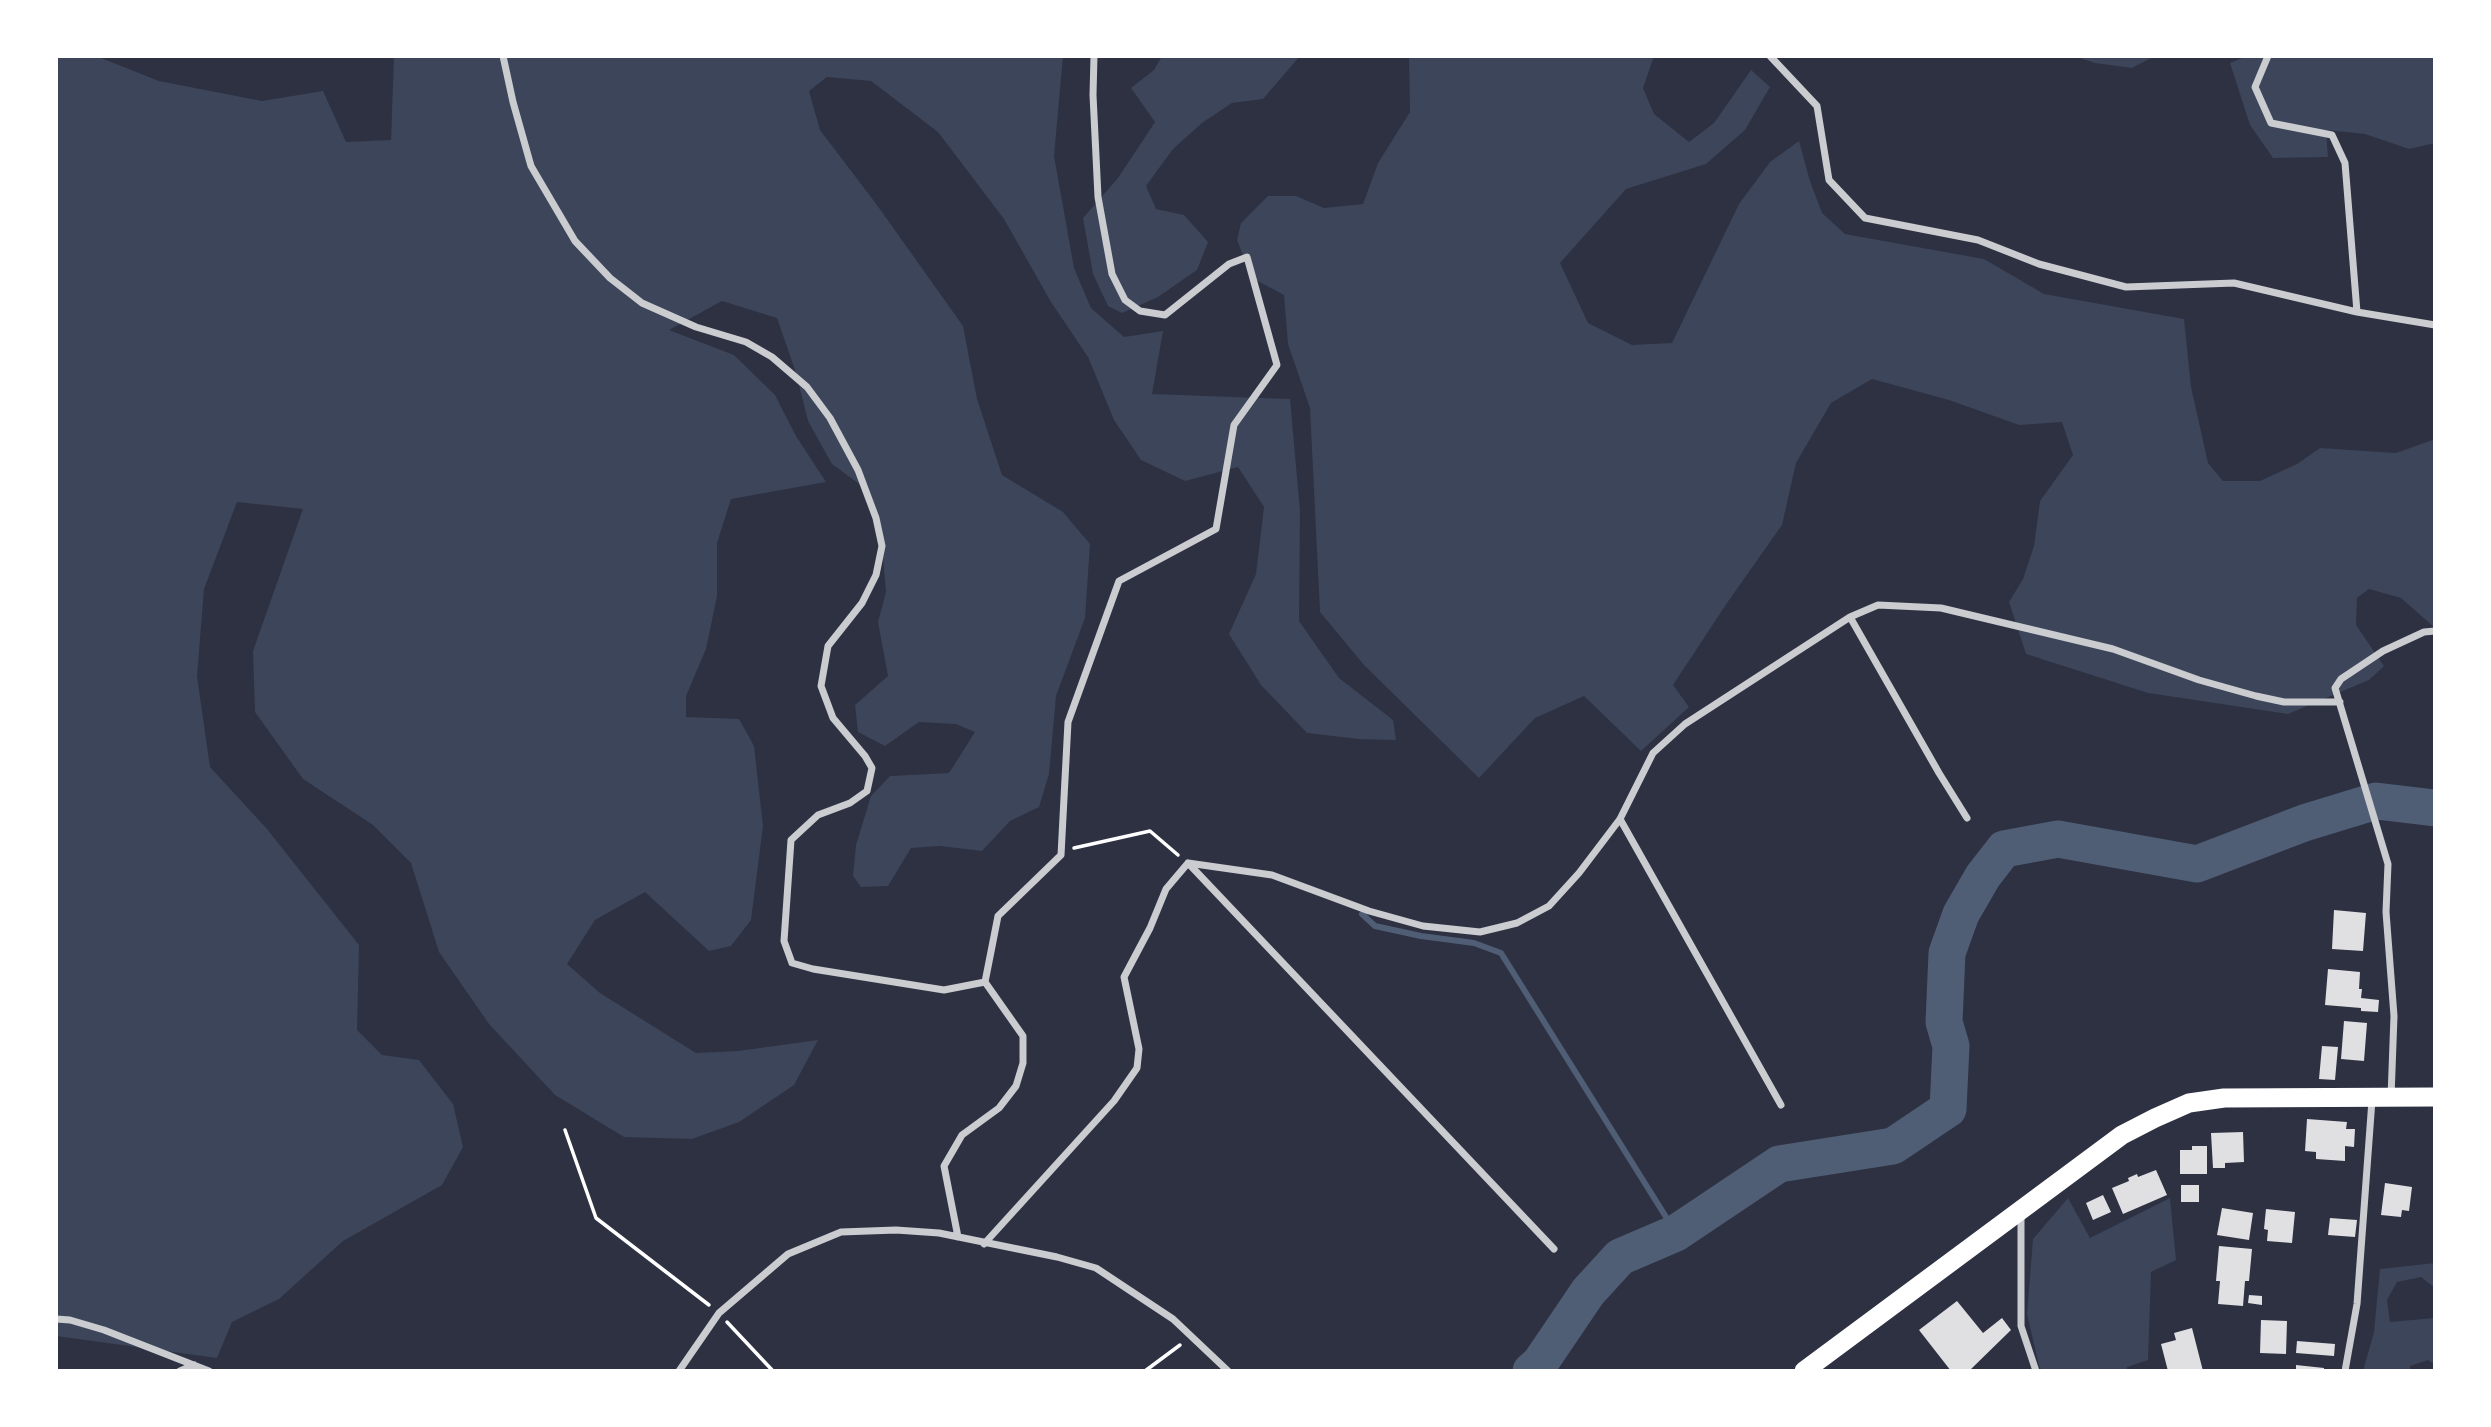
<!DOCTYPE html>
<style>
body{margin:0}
#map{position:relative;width:2491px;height:1427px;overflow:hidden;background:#2d3142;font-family:"Noto Sans",sans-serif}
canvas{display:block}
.frame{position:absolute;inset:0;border:58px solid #fff;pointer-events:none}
</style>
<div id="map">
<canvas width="2491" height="1427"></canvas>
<div class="frame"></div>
</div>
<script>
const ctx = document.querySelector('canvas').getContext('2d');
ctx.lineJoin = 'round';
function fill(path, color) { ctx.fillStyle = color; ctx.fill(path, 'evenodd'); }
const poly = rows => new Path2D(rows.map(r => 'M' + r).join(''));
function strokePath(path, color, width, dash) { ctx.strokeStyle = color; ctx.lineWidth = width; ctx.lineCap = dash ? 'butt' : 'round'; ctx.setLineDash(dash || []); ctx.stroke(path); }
const green = poly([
 [56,56,96,56,159,81,262,101,323,91,346,142,391,140,394,56,1063,56,1054,156,1074,268,1091,308,1124,337,1163,331,1152,394,1290,399,1300,511,1299,621,1339,678,1393,720,1396,740,1358,739,1307,733,1261,685,1229,634,1256,574,1264,507,1238,467,1185,481,1141,460,1114,420,1088,357,1051,302,1004,219,938,132,871,81,827,77,809,91,820,130,877,205,963,326,977,399,1002,475,1063,512,1090,544,1085,618,1056,696,1049,774,1039,807,1010,821,982,851,940,846,911,848,888,886,861,887,853,876,856,845,871,796,890,776,949,773,975,732,956,724,919,722,885,746,858,732,855,705,888,676,878,622,886,592,883,557,870,492,832,464,808,421,796,373,777,318,722,301,669,330,734,355,775,395,796,436,826,482,731,499,717,543,717,596,706,649,686,696,686,717,739,719,754,746,763,826,751,920,731,946,709,951,645,892,595,920,567,964,600,993,696,1053,738,1051,818,1040,794,1085,739,1122,692,1139,624,1137,555,1095,489,1024,439,952,411,863,373,825,303,779,255,712,253,651,303,509,237,502,204,589,197,676,210,767,267,829,359,945,357,1030,382,1055,419,1060,453,1104,463,1147,442,1185,343,1241,279,1299,232,1322,217,1358,56,1336],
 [1162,56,1300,56,1263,99,1232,103,1202,123,1173,149,1146,186,1156,209,1184,215,1208,242,1197,270,1158,297,1122,313,1108,306,1093,274,1083,218,1118,178,1155,122,1131,88,1154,70],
 [1409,56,1654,56,1643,88,1654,114,1689,142,1714,123,1751,70,1770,87,1745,130,1706,164,1626,189,1560,263,1588,323,1632,345,1672,343,1739,204,1770,162,1799,141,1810,181,1822,213,1845,234,1984,259,2044,294,2184,319,2191,387,2208,463,2223,481,2260,481,2297,464,2320,448,2396,453,2435,439,2435,628,2401,598,2369,589,2357,598,2356,625,2384,666,2369,680,2288,714,2148,693,2026,654,2009,602,2023,579,2034,546,2040,501,2073,455,2062,422,2019,425,1949,400,1872,379,1831,403,1796,463,1782,525,1727,603,1673,685,1689,707,1641,751,1584,696,1535,718,1479,778,1364,665,1320,612,1310,408,1288,344,1284,295,1252,278,1237,240,1241,223,1268,196,1296,196,1324,208,1363,204,1378,163,1410,112],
 [2074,56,2155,56,2132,68,2095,63],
 [2247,56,2435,56,2435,143,2409,149,2365,134,2326,130,2328,157,2273,158,2250,125,2230,63],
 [2068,1198,2090,1238,2170,1198,2176,1260,2151,1272,2148,1360,2127,1367,2127,1371,2042,1371,2039,1366,2027,1314,2033,1239],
 [2435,1263,2435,1288,2421,1277,2397,1282,2387,1300,2390,1322,2434,1318,2435,1319,2435,1365,2428,1360,2410,1366,2410,1371,2363,1371,2374,1332,2380,1269]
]);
const stream = poly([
 [1362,914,1375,926,1421,936,1474,943,1501,953,1676,1233]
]);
const river = poly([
 [1531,1371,1540,1363,1588,1292,1620,1257,1676,1233,1779,1164,1893,1146,1948,1109,1951,1046,1944,1022,1947,953,1961,914,1983,876,2004,849,2058,839,2197,864,2304,823,2376,801,2435,808]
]);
const building = poly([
 [2334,910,2366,913,2363,951,2332,949],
 [2328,969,2360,972,2359,989,2362,989,2361,998,2379,1000,2378,1012,2361,1011,2361,1008,2325,1005],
 [2344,1021,2367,1023,2364,1061,2341,1059],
 [2322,1046,2338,1047,2335,1080,2319,1079],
 [2307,1119,2347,1122,2346,1129,2355,1129,2354,1147,2345,1146,2345,1161,2316,1159,2316,1152,2305,1151],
 [2243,1132,2244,1162,2225,1163,2225,1168,2213,1168,2211,1133],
 [2192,1146,2207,1146,2207,1174,2180,1174,2180,1150,2192,1150],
 [2156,1170,2167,1195,2123,1214,2112,1188,2129,1181,2128,1178,2137,1174,2138,1177],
 [2385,1183,2412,1187,2409,1211,2402,1210,2401,1217,2381,1215],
 [2181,1185,2199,1185,2199,1202,2181,1202],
 [2103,1195,2111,1212,2093,1220,2086,1203],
 [2222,1208,2253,1213,2249,1240,2217,1235],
 [2266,1209,2295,1212,2292,1243,2267,1241,2268,1230,2264,1229],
 [2330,1218,2357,1220,2355,1237,2328,1235],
 [2219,1246,2252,1249,2249,1281,2245,1281,2243,1306,2218,1304,2220,1281,2216,1281],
 [2249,1295,2262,1296,2262,1305,2248,1303],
 [1957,1301,1983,1333,2002,1318,2011,1330,1969,1371,1951,1371,1919,1330],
 [2261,1320,2287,1321,2286,1354,2260,1353],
 [2192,1328,2203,1371,2168,1371,2161,1344,2176,1340,2174,1333],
 [2297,1341,2335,1344,2334,1356,2296,1353],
 [2296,1365,2324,1368,2324,1371,2296,1371]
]);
const path = poly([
 [1074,848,1150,831,1178,855],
 [565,1130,596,1218,709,1305],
 [727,1322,773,1371],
 [1145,1371,1180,1345]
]);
const minor = poly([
 [503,56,513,102,531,166,575,241,610,278,642,303,696,327,746,342,772,357,807,387,830,418,858,470,876,518,882,546,876,575,862,603,828,646,821,686,833,718,865,756,872,768,867,791,850,803,818,815,791,840,784,941,792,963,813,969,944,990,985,982,1023,1036,1023,1063,1016,1086,999,1108,962,1135,944,1166,958,1237],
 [1770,56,1817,106,1829,180,1865,218,1978,240,2039,264,2126,287,2234,283,2357,312,2435,325],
 [2268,56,2255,87,2271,123,2332,135,2345,163,2357,312],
 [1850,617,1939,773,1967,818],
 [1620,819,1781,1105],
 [1188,863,1272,875,1369,911,1423,926,1480,932,1517,923,1549,906,1579,873,1620,819,1653,753,1685,724,1850,617,1878,605,1941,608,2113,649,2199,680,2256,696,2284,702,2340,702],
 [1189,864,1554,1249],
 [985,982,998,916,1061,855,1068,722,1119,581,1216,529,1234,425,1277,365,1247,257,1229,264,1165,315,1140,311,1125,300,1112,274,1098,197,1093,95,1094,56],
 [2391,1097,2394,1016,2386,912,2388,864,2335,688,2341,679,2383,651,2424,632,2435,631],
 [2021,1213,2021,1326,2036,1371],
 [984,1244,1114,1101,1137,1068,1139,1049,1124,977,1150,928,1166,889,1188,863],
 [56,1319,70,1320,104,1330,209,1371],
 [180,1371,194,1365],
 [679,1371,719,1313,788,1254,841,1232,896,1230,939,1233,1057,1257,1096,1268,1173,1319,1228,1371],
 [2345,1371,2357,1304,2372,1100]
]);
const trunk = poly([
 [1804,1371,2122,1135,2155,1118,2189,1103,2224,1098,2435,1097]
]);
fill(green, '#3c4559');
strokePath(stream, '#4f5d75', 6);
strokePath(river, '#4f5d75', 37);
fill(building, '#e0e0e3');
strokePath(path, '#fff', 3.5);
strokePath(minor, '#caccd0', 7);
strokePath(trunk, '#fff', 19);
</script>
